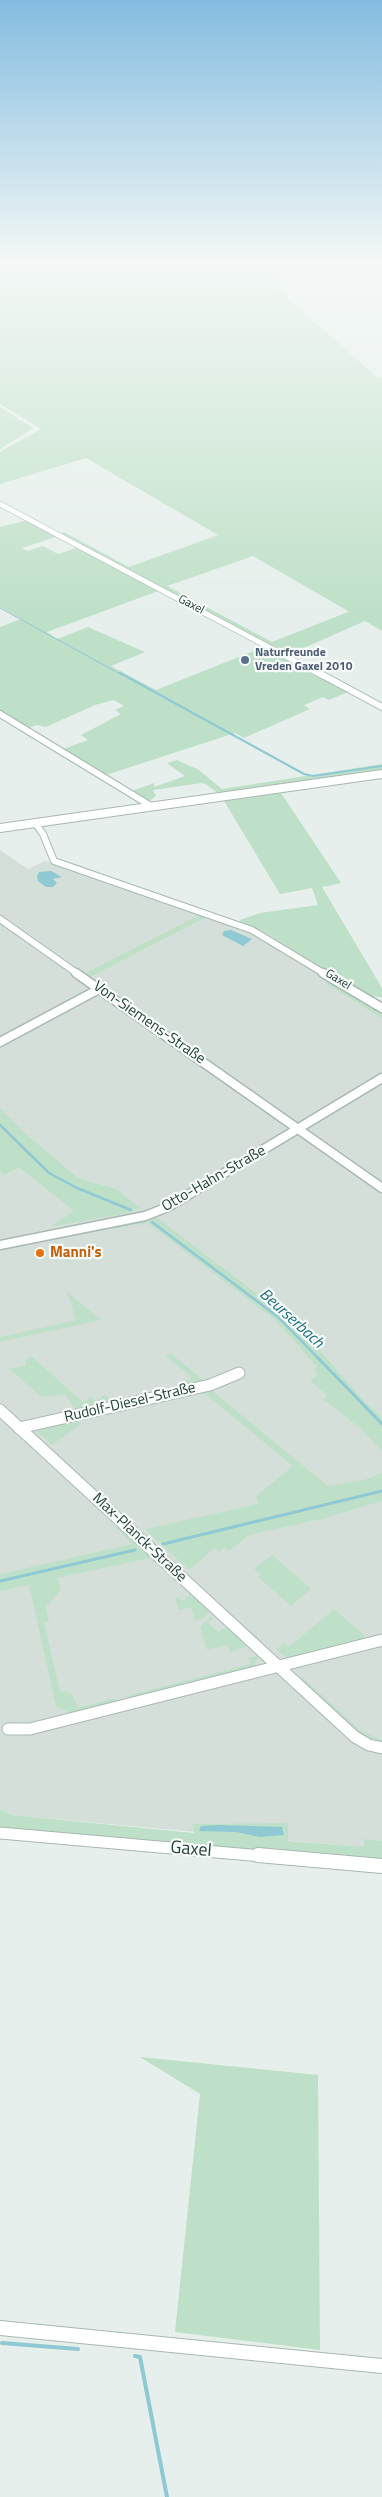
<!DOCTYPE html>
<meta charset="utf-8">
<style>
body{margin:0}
canvas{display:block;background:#e6efeb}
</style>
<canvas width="382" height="2497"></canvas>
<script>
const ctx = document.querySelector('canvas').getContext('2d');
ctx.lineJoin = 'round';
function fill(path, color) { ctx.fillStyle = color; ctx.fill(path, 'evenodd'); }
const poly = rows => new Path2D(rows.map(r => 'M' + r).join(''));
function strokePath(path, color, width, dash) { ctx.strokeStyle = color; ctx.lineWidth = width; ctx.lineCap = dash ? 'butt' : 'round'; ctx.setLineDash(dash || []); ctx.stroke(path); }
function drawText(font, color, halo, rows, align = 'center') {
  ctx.font = font + ' "Titillium Web",sans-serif'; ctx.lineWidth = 4.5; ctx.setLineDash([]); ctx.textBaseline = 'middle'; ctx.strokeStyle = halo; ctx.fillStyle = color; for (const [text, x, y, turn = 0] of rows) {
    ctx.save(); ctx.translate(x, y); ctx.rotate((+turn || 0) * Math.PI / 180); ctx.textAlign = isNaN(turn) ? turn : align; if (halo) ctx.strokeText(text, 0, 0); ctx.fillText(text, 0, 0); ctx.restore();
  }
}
const built = poly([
 [0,850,28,869,45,861,248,931,331,980,325,983,382,1019,382,1849,11,1815,0,1809]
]);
const green = poly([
 [0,262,190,262,200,272,203,271,193,262,286,262,245,267,296,262,341,262,261,271,350,262,382,262,382,267,271,277,266,279,270,280,269,279,272,278,275,281,382,268,382,271,270,283,378,378,382,377,382,631,365,621,288,655,60,534,64,532,129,567,218,535,86,458,0,484,0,452,41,429,0,404],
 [253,556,348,611,348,612,272,642,167,586],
 [0,407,33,428,0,449],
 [29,520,58,536,22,548,27,551,43,546,58,554,79,547,161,590,47,632,57,639,88,627,145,652,111,666,156,690,264,647,348,692,329,700,323,697,304,705,310,709,244,738,235,733,106,775,63,749,88,740,81,735,121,714,115,710,124,706,114,700,95,705,46,727,37,725,28,728,0,711,0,627,21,619,0,607,0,527],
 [177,760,199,770,222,789,382,764,382,771,219,794,206,784,201,783,153,790,156,796,149,801,132,791,154,783,154,787,185,776,167,763],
 [281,793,341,883,322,887,382,988,382,997,367,996,262,931,240,923,240,920,260,913,318,905,312,888,280,894,224,801],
 [201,914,208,916,90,977,84,974],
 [331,980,382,1011,382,1019,325,983],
 [0,1108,27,1135,78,1178,116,1189,141,1208,127,1213,50,1227,74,1211,19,1167,5,1175,0,1171],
 [156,1217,281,1312,309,1338,364,1401,382,1418,382,1451,360,1428,323,1399,327,1395,310,1381,318,1374,313,1368,317,1367,274,1319,148,1223,112,1229,115,1226],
 [67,1292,101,1320,0,1342,0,1337,76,1320],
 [170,1353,204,1381,140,1395,182,1384,192,1377,166,1356],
 [31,1356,83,1402,91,1397,97,1401,105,1395,110,1399,114,1396,115,1400,75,1409,65,1394,41,1397,10,1369,26,1365,25,1360],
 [211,1390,328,1486,364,1480,382,1473,382,1501,321,1519,249,1535,229,1551,225,1547,219,1552,215,1548,189,1570,145,1529,258,1504,256,1496,293,1466,203,1392],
 [76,1420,81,1424,52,1445,35,1430],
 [119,1526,176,1578,176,1582,150,1558,57,1578,61,1590,46,1607,49,1622,44,1623,60,1692,66,1691,71,1694,76,1701,77,1708,116,1698,113,1704,72,1714,56,1706,29,1585,0,1591,0,1574,132,1544,115,1527],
 [272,1555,311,1589,291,1606,258,1577,261,1575,254,1569],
 [190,1591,209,1609,209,1613,203,1619,195,1620,191,1607,179,1610,175,1599,178,1597,182,1601,190,1595,188,1592],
 [334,1609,365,1636,362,1640,294,1658,286,1658,276,1649,284,1643,289,1647],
 [211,1616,214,1618,208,1623,218,1632,228,1626,247,1643,246,1647,230,1652,228,1645,207,1650,200,1627],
 [259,1656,253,1667,131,1699,126,1696,251,1664,248,1657],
 [300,1675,361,1731,382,1740,382,1743,369,1739,356,1730,303,1682],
 [0,1809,11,1815,194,1833,192,1824,288,1823,288,1841,364,1847,364,1839,382,1841,382,1864,0,1830],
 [140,2057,318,2075,320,2350,175,2332,200,2094]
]);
const water = poly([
 [51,871,62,877,53,879,57,883,53,887,46,887,38,881,37,876,39,872],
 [231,930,252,939,243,946,222,935,224,931],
 [220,1825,282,1827,284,1835,260,1837,236,1832,199,1831,201,1826]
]);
const streamFar4 = poly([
 [0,608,122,675]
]);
const streamFar3 = poly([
 [120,673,304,774,313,776,382,766]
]);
const streamFar2 = poly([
 [0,1125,49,1173,77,1188,131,1210],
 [152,1222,278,1317,319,1359]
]);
const streamFar1 = poly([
 [318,1358,382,1424],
 [163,1544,382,1491],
 [0,1581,135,1550]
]);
const stream = poly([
 [2,2343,78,2349],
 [135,2356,140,2357,167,2497]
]);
const minorFar4 = poly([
 [0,504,321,675]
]);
const minorFar3 = poly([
 [319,673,382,707],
 [0,714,151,806],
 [35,823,43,834,54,861,252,930,325,974],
 [0,919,78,974]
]);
const minorFar2 = poly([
 [76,973,382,1188],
 [323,973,382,1008],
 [0,1042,101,988],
 [0,1245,145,1216,168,1207,382,1078]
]);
const minorFar1 = poly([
 [0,1410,355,1737,369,1745,382,1748],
 [19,1428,210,1385,239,1373],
 [8,1729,30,1729,382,1640],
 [0,1833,273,1857]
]);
const minor = poly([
 [258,1855,382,1866],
 [0,2328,382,2366]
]);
const tertiary = poly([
 [0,828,382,774]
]);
const markers = [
 [245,660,5,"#5c6f8a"],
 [40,1253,5,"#e8710a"]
];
const farStreetnames = [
 ["Gaxel",191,605,28],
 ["Gaxel",338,980,32]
];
const farServicenames = [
 ["Naturfreunde",255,653],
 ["Vreden Gaxel 2010",255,667]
];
const streetNames = [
 ["Von-Siemens-Straße",149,1023,35],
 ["Otto-Hahn-Straße",214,1179,-30],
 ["Rudolf-Diesel-Straße",130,1403,-13],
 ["Max-Planck-Straße",139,1538,43]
];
const foodNames = [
 ["Manni's",50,1253]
];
const waterNames = [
 ["Beurserbach",291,1319,42]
];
const nearStreetnames = [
 ["Gaxel",191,1850,5]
];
fill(built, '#d4dfda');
fill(green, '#bfe0c8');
fill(water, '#8ec9d4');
strokePath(streamFar4, '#8ec9d4', 1);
strokePath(streamFar3, '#8ec9d4', 2);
strokePath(streamFar2, '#8ec9d4', 2.5);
strokePath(streamFar1, '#8ec9d4', 3);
strokePath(stream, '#8ec9d4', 4);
strokePath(minorFar4, '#a8b8b2', 6);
strokePath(minorFar3, '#a8b8b2', 8);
strokePath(minorFar2, '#a8b8b2', 11);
strokePath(minorFar1, '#a8b8b2', 13);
strokePath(minor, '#a8b8b2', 16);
strokePath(tertiary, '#a8b8b2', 10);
strokePath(minorFar4, '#fff', 5);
strokePath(minorFar3, '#fff', 6);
strokePath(minorFar2, '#fff', 8);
strokePath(minorFar1, '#fff', 11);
strokePath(minor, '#fff', 14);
strokePath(tertiary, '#fff', 8);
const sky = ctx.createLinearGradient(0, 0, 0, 612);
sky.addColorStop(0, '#84bce0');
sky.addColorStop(0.43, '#f4f8f6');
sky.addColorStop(1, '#f4f8f600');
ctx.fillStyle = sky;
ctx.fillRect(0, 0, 382, 612);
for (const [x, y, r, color] of markers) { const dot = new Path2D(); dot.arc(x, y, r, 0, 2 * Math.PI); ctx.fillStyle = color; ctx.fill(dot); strokePath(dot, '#f7fbf9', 2); }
drawText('12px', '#24423a', '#f7fbf9', farStreetnames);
drawText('bold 12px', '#4e5e75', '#f7fbf9', farServicenames, 'left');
drawText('15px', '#24423a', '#f7fbf9', streetNames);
drawText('bold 15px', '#c56008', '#f7fbf9', foodNames, 'left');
drawText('italic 16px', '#1c6f80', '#f7fbf9', waterNames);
drawText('18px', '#24423a', '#f7fbf9', nearStreetnames);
</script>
